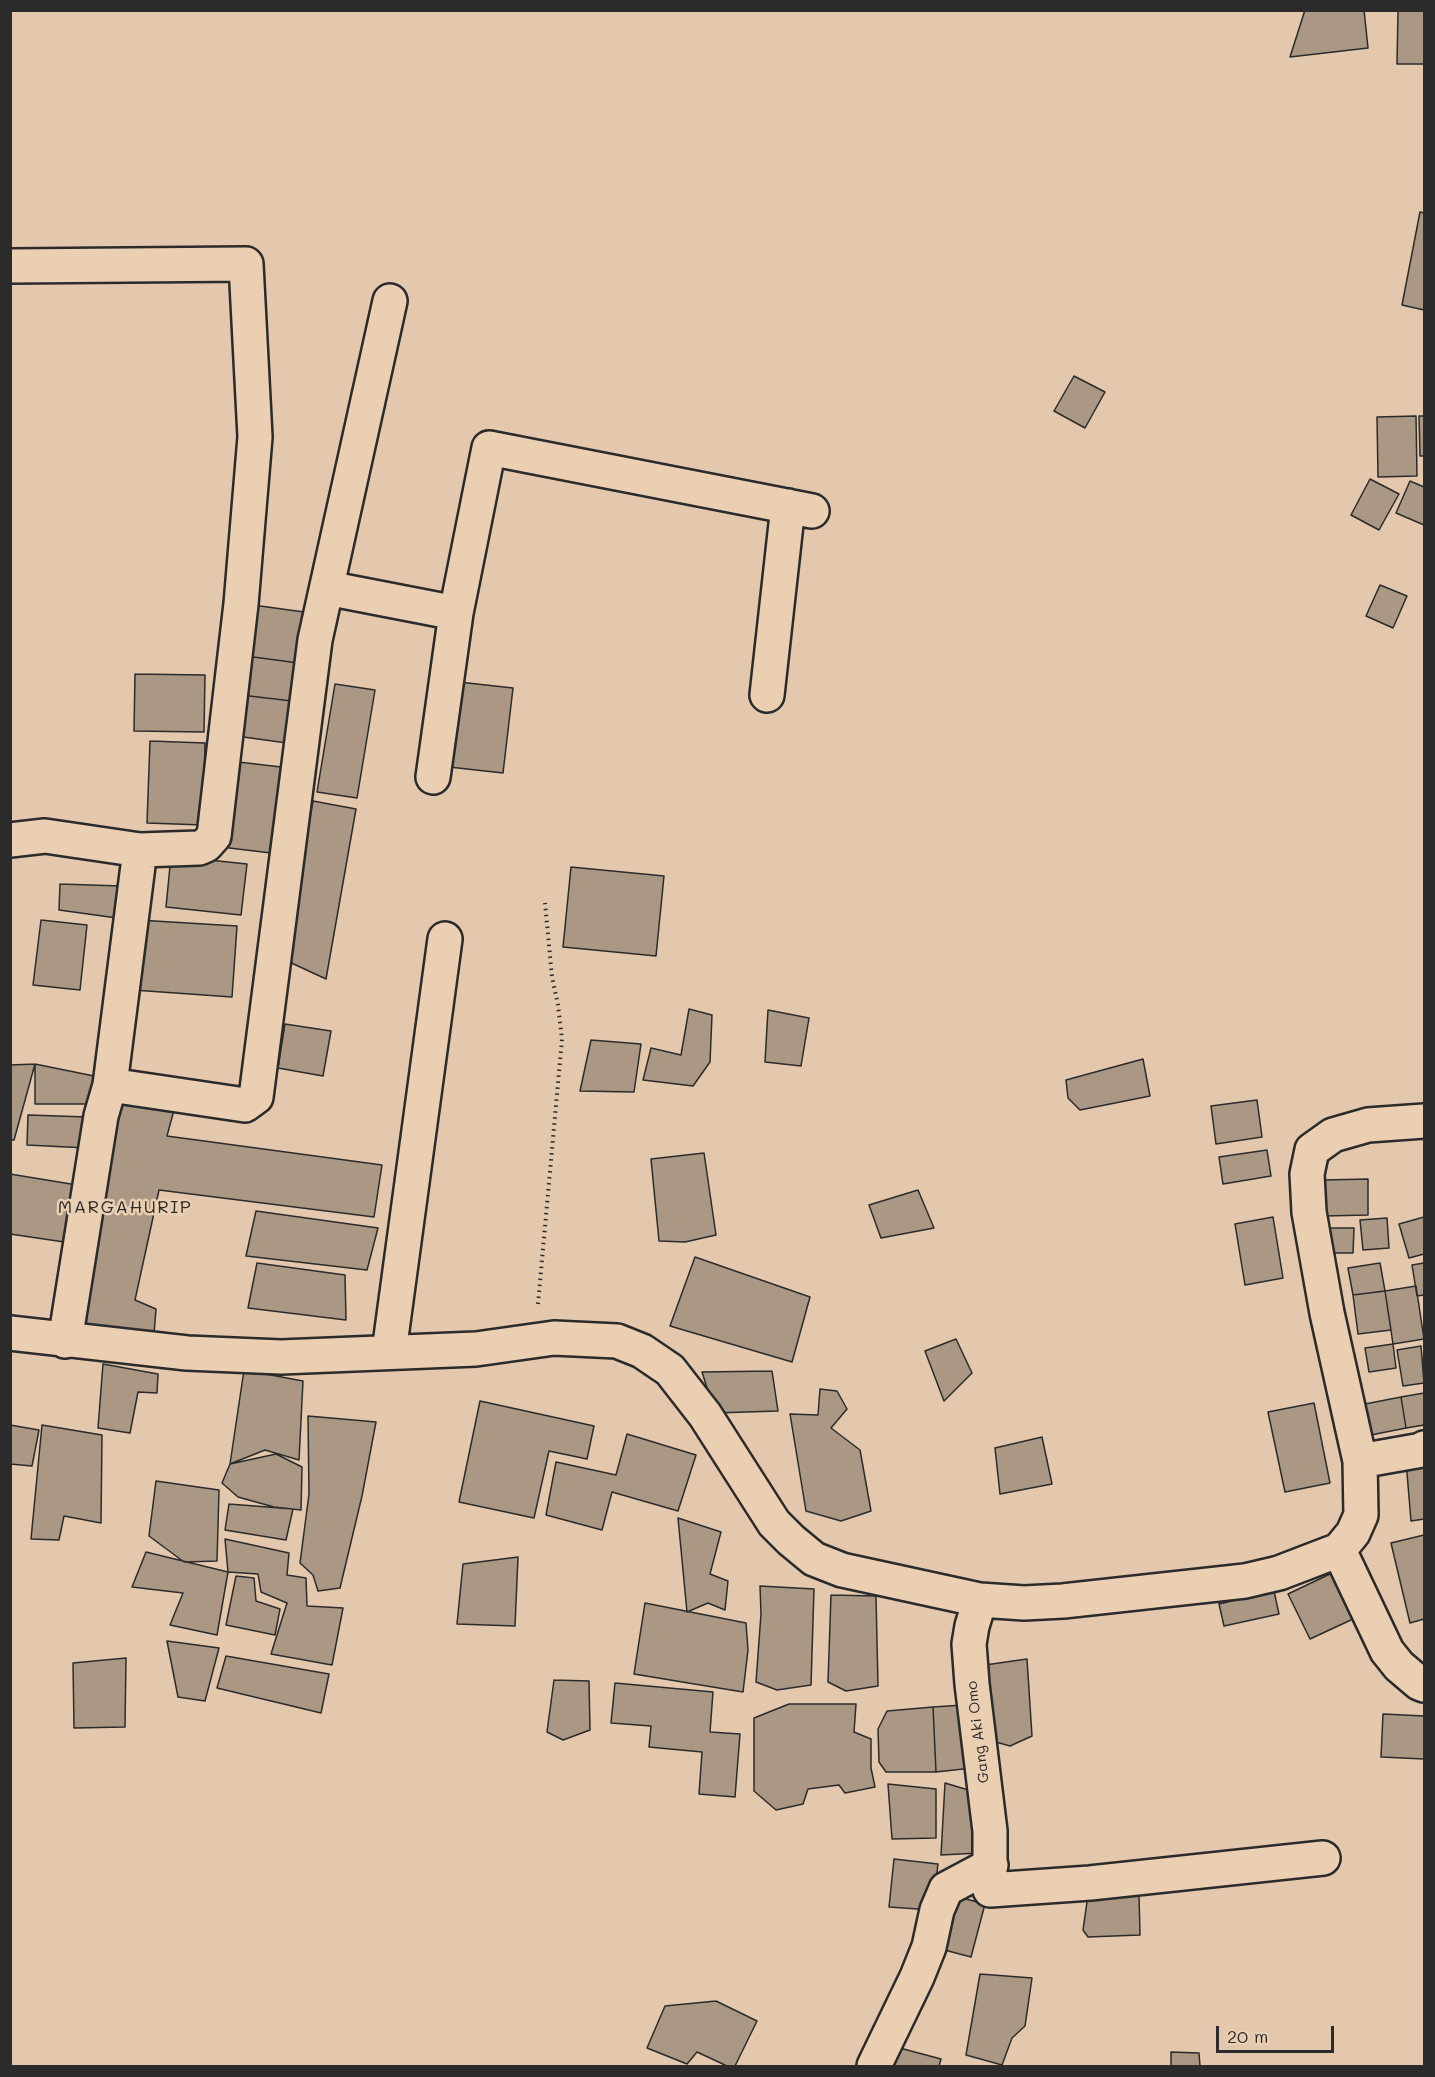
<!DOCTYPE html>
<style>
body{margin:0}
#map{position:relative;width:1435px;height:2077px;overflow:hidden;background:#e3c8ad;font-family:Mali,sans-serif}
canvas{display:block}
.frame{position:absolute;inset:0;border:12px solid #2b2b2b;pointer-events:none}
.scale{position:absolute;left:1216px;top:2026px;width:118px;height:27px;box-sizing:border-box;border:3px solid #2b2b2b;border-top:0;padding-left:8px;font-size:18px;line-height:21px;white-space:nowrap;color:#2b2b2b;-webkit-text-stroke:4px #ebcfb2;paint-order:stroke}
</style>
<div id="map">
<canvas width="1435" height="2077"></canvas>
<div class="frame"></div>
<div class="scale">20 m</div>
</div>
<script>
const ctx = document.querySelector('canvas').getContext('2d');
ctx.lineJoin = 'round';
function fill(path, color) { ctx.fillStyle = color; ctx.fill(path, 'evenodd'); }
const poly = rows => new Path2D(rows.map(r => 'M' + r).join(''));
function strokePath(path, color, width, dash) { ctx.strokeStyle = color; ctx.lineWidth = width; ctx.lineCap = dash ? 'butt' : 'round'; ctx.setLineDash(dash || []); ctx.stroke(path); }
function drawText(font, color, halo, rows, align = 'center') {
  ctx.font = font + ' Mali,sans-serif'; ctx.lineWidth = 5; ctx.setLineDash([]); ctx.textBaseline = 'middle'; ctx.strokeStyle = halo; ctx.fillStyle = color; for (const [text, x, y, turn = 0] of rows) {
    ctx.save(); ctx.translate(x, y); ctx.rotate((+turn || 0) * Math.PI / 180); ctx.textAlign = isNaN(turn) ? turn : align; if (halo) ctx.strokeText(text, 0, 0); ctx.fillText(text, 0, 0); ctx.restore();
  }
}
const building = poly([
 [1305,10,1364,10,1368,48,1290,57,1305,10],
 [1398,10,1424,10,1424,64,1397,64,1398,10],
 [1420,212,1424,213,1424,310,1402,305,1420,212],
 [1074,376,1105,392,1085,428,1054,411,1074,376],
 [1416,416,1417,476,1378,477,1377,417,1416,416],
 [1419,416,1424,416,1424,456,1420,456,1419,416],
 [1370,479,1399,494,1379,530,1351,515,1370,479],
 [1410,481,1424,487,1424,525,1396,513,1410,481],
 [1380,585,1407,596,1393,628,1366,616,1380,585],
 [253,605,304,612,298,663,246,656,253,605],
 [246,656,298,663,292,701,241,695,246,656],
 [135,674,205,675,204,732,134,731,135,674],
 [459,682,513,688,503,773,449,767,459,682],
 [335,684,375,690,357,798,317,792,335,684],
 [241,695,292,701,287,743,236,736,241,695],
 [150,741,205,743,203,825,147,823,150,741],
 [230,761,281,767,271,853,221,847,230,761],
 [313,801,356,809,326,979,285,960,313,801],
 [171,856,247,864,241,915,166,907,171,856],
 [571,867,664,876,656,956,563,947,571,867],
 [60,884,121,886,117,918,59,910,60,884],
 [41,920,87,925,80,990,33,985,41,920],
 [138,920,237,926,232,997,133,990,138,920],
 [689,1009,712,1015,710,1062,693,1086,643,1080,651,1048,681,1055,689,1009],
 [768,1010,809,1018,801,1066,765,1062,768,1010],
 [285,1024,331,1031,323,1076,278,1068,285,1024],
 [591,1040,641,1044,634,1092,580,1091,591,1040],
 [1143,1059,1150,1096,1080,1110,1068,1098,1066,1080,1143,1059],
 [35,1064,14,1140,10,1140,10,1065,35,1064],
 [35,1064,94,1076,94,1104,35,1104,35,1064],
 [1257,1100,1262,1137,1216,1144,1211,1106,1257,1100],
 [120,1103,174,1110,167,1136,382,1165,374,1217,159,1190,135,1300,156,1309,154,1334,78,1325,120,1103],
 [28,1115,88,1117,87,1148,27,1145,28,1115],
 [1267,1150,1271,1176,1223,1184,1219,1157,1267,1150],
 [704,1153,716,1235,685,1242,659,1241,651,1159,704,1153],
 [10,1174,83,1186,71,1243,10,1234,10,1174],
 [1368,1179,1368,1215,1324,1216,1324,1180,1368,1179],
 [918,1190,934,1228,881,1238,869,1205,918,1190],
 [256,1211,378,1228,367,1270,246,1256,256,1211],
 [1273,1217,1283,1278,1245,1285,1235,1224,1273,1217],
 [1424,1217,1424,1254,1409,1258,1399,1224,1424,1217],
 [1387,1218,1389,1248,1363,1250,1360,1220,1387,1218],
 [1330,1228,1354,1228,1353,1253,1330,1253,1330,1228],
 [695,1257,810,1297,792,1362,670,1326,695,1257],
 [257,1263,345,1275,346,1320,248,1308,257,1263],
 [1380,1263,1385,1291,1353,1295,1348,1268,1380,1263],
 [1424,1263,1424,1295,1417,1296,1412,1265,1424,1263],
 [1416,1286,1424,1339,1393,1344,1385,1291,1416,1286],
 [1385,1291,1391,1330,1358,1334,1353,1295,1385,1291],
 [956,1339,972,1373,944,1401,925,1351,956,1339],
 [1393,1344,1396,1368,1369,1372,1365,1348,1393,1344],
 [1421,1346,1424,1383,1403,1386,1397,1350,1421,1346],
 [103,1364,158,1374,157,1393,138,1392,130,1433,98,1428,103,1364],
 [244,1370,303,1381,299,1460,265,1450,230,1464,244,1370],
 [772,1371,778,1411,715,1413,702,1372,772,1371],
 [820,1389,837,1391,847,1409,831,1428,860,1450,871,1511,841,1521,806,1511,790,1414,818,1415,820,1389],
 [1424,1393,1424,1425,1406,1428,1401,1397,1424,1393],
 [1401,1397,1406,1428,1366,1436,1360,1405,1401,1397],
 [480,1401,594,1426,587,1459,549,1451,534,1518,459,1502,480,1401],
 [1314,1403,1330,1483,1285,1492,1268,1412,1314,1403],
 [308,1416,376,1422,362,1496,340,1588,318,1591,313,1575,300,1563,309,1494,308,1416],
 [10,1425,39,1430,32,1466,10,1464,10,1425],
 [42,1425,102,1435,101,1523,64,1516,59,1540,31,1539,42,1425],
 [627,1434,696,1455,678,1511,612,1492,602,1530,546,1515,556,1462,616,1475,627,1434],
 [1042,1437,1052,1484,1000,1494,995,1448,1042,1437],
 [276,1454,302,1467,301,1510,274,1507,238,1497,222,1483,230,1464,276,1454],
 [1424,1459,1424,1519,1411,1521,1406,1461,1424,1459],
 [156,1481,219,1490,217,1561,184,1562,149,1536,156,1481],
 [229,1504,293,1509,286,1540,225,1530,229,1504],
 [678,1518,721,1532,710,1574,728,1581,725,1610,708,1603,687,1612,678,1518],
 [1424,1535,1424,1619,1410,1623,1391,1543,1424,1535],
 [225,1539,289,1553,287,1575,306,1578,307,1606,343,1608,332,1665,271,1654,287,1603,261,1592,258,1574,228,1572,225,1539],
 [146,1552,228,1572,217,1635,170,1625,183,1593,132,1587,146,1552],
 [518,1557,515,1626,457,1624,463,1564,518,1557],
 [1332,1573,1353,1619,1310,1639,1288,1594,1332,1573],
 [236,1576,254,1578,256,1601,280,1609,275,1635,226,1625,236,1576],
 [760,1586,814,1589,811,1685,777,1690,756,1682,761,1614,760,1586],
 [1274,1591,1279,1614,1224,1626,1219,1604,1274,1591],
 [831,1595,876,1596,878,1686,846,1691,828,1682,831,1595],
 [645,1603,746,1623,748,1650,743,1692,634,1674,645,1603],
 [167,1641,219,1648,205,1701,178,1697,167,1641],
 [226,1656,329,1674,321,1713,217,1688,226,1656],
 [126,1658,125,1727,74,1728,73,1663,126,1658],
 [1027,1659,1032,1736,1010,1746,985,1739,985,1665,1027,1659],
 [554,1680,589,1681,590,1730,563,1740,547,1732,554,1680],
 [615,1683,713,1692,710,1732,740,1734,735,1797,699,1794,702,1752,649,1747,651,1726,611,1723,615,1683],
 [789,1704,856,1704,854,1732,871,1739,871,1768,875,1787,845,1793,839,1785,808,1789,803,1804,776,1810,754,1791,754,1718,789,1704],
 [963,1705,972,1768,936,1772,933,1707,963,1705],
 [933,1707,936,1772,886,1772,879,1762,878,1729,887,1711,933,1707],
 [1383,1714,1424,1716,1424,1759,1381,1757,1383,1714],
 [945,1783,975,1792,979,1853,941,1855,945,1783],
 [888,1784,936,1789,936,1838,892,1839,888,1784],
 [894,1859,938,1864,932,1910,889,1907,894,1859],
 [1089,1888,1139,1895,1140,1935,1088,1937,1083,1930,1089,1888],
 [951,1895,985,1904,971,1957,937,1948,951,1895],
 [980,1974,1032,1978,1025,2026,1012,2038,1002,2065,966,2055,980,1974],
 [716,2001,757,2021,735,2066,727,2066,697,2052,687,2064,647,2048,665,2006,716,2001],
 [896,2047,941,2059,939,2066,888,2066,896,2047],
 [1171,2052,1199,2053,1200,2066,1171,2066,1171,2052]
]);
const path = poly([
 [538,1304,562,1039,558,1005,552,977,545,903]
]);
const street = poly([
 [10,266,246,264,255,437,241,604,214,836,206,845,199,848,140,850,110,1085,101,1116,65,1341],
 [327,588,456,613,489,448,812,511],
 [767,695,788,506],
 [433,777,456,613],
 [10,840,45,836,140,850],
 [110,1085,245,1105,256,1097,315,640,390,301],
 [10,1333,187,1353,281,1357,476,1349,554,1338,617,1341,642,1351,670,1370,705,1415,774,1523,791,1540,814,1559,842,1570,980,1600,1024,1603,1063,1601,1245,1581,1279,1573,1339,1550,1353,1533,1361,1515,1360,1461,1327,1313,1309,1212,1307,1174,1312,1150,1333,1135,1368,1125,1424,1121],
 [389,1352,445,939],
 [1360,1461,1422,1450,1424,1448],
 [1339,1550,1387,1651,1399,1666,1419,1683,1424,1685],
 [980,1600,972,1626,969,1644,972,1684,990,1831,990,1890,1090,1883,1323,1858],
 [874,2066,917,1977,929,1947,937,1910,946,1889,991,1865]
]);
const streetNames = [
 ["Gang Aki Omo",978,1732,-97]
];
const quarterNames = [
 ["MARGAHURIP",125,1207]
];
fill(building, '#ab9884');
strokePath(building, '#2b2b2b', 1.5);
strokePath(street, '#2b2b2b', 38);
strokePath(path, '#2b2b2b', 4, [1.5, 4.5]);
strokePath(street, '#ebcfb2', 33);
drawText('15px', '#2b2b2b', '#ebcfb2', streetNames);
ctx.letterSpacing = '1.5px';
drawText('18px', '#2b2b2b', '#ebcfb2', quarterNames);
ctx.letterSpacing = '0px';
</script>
